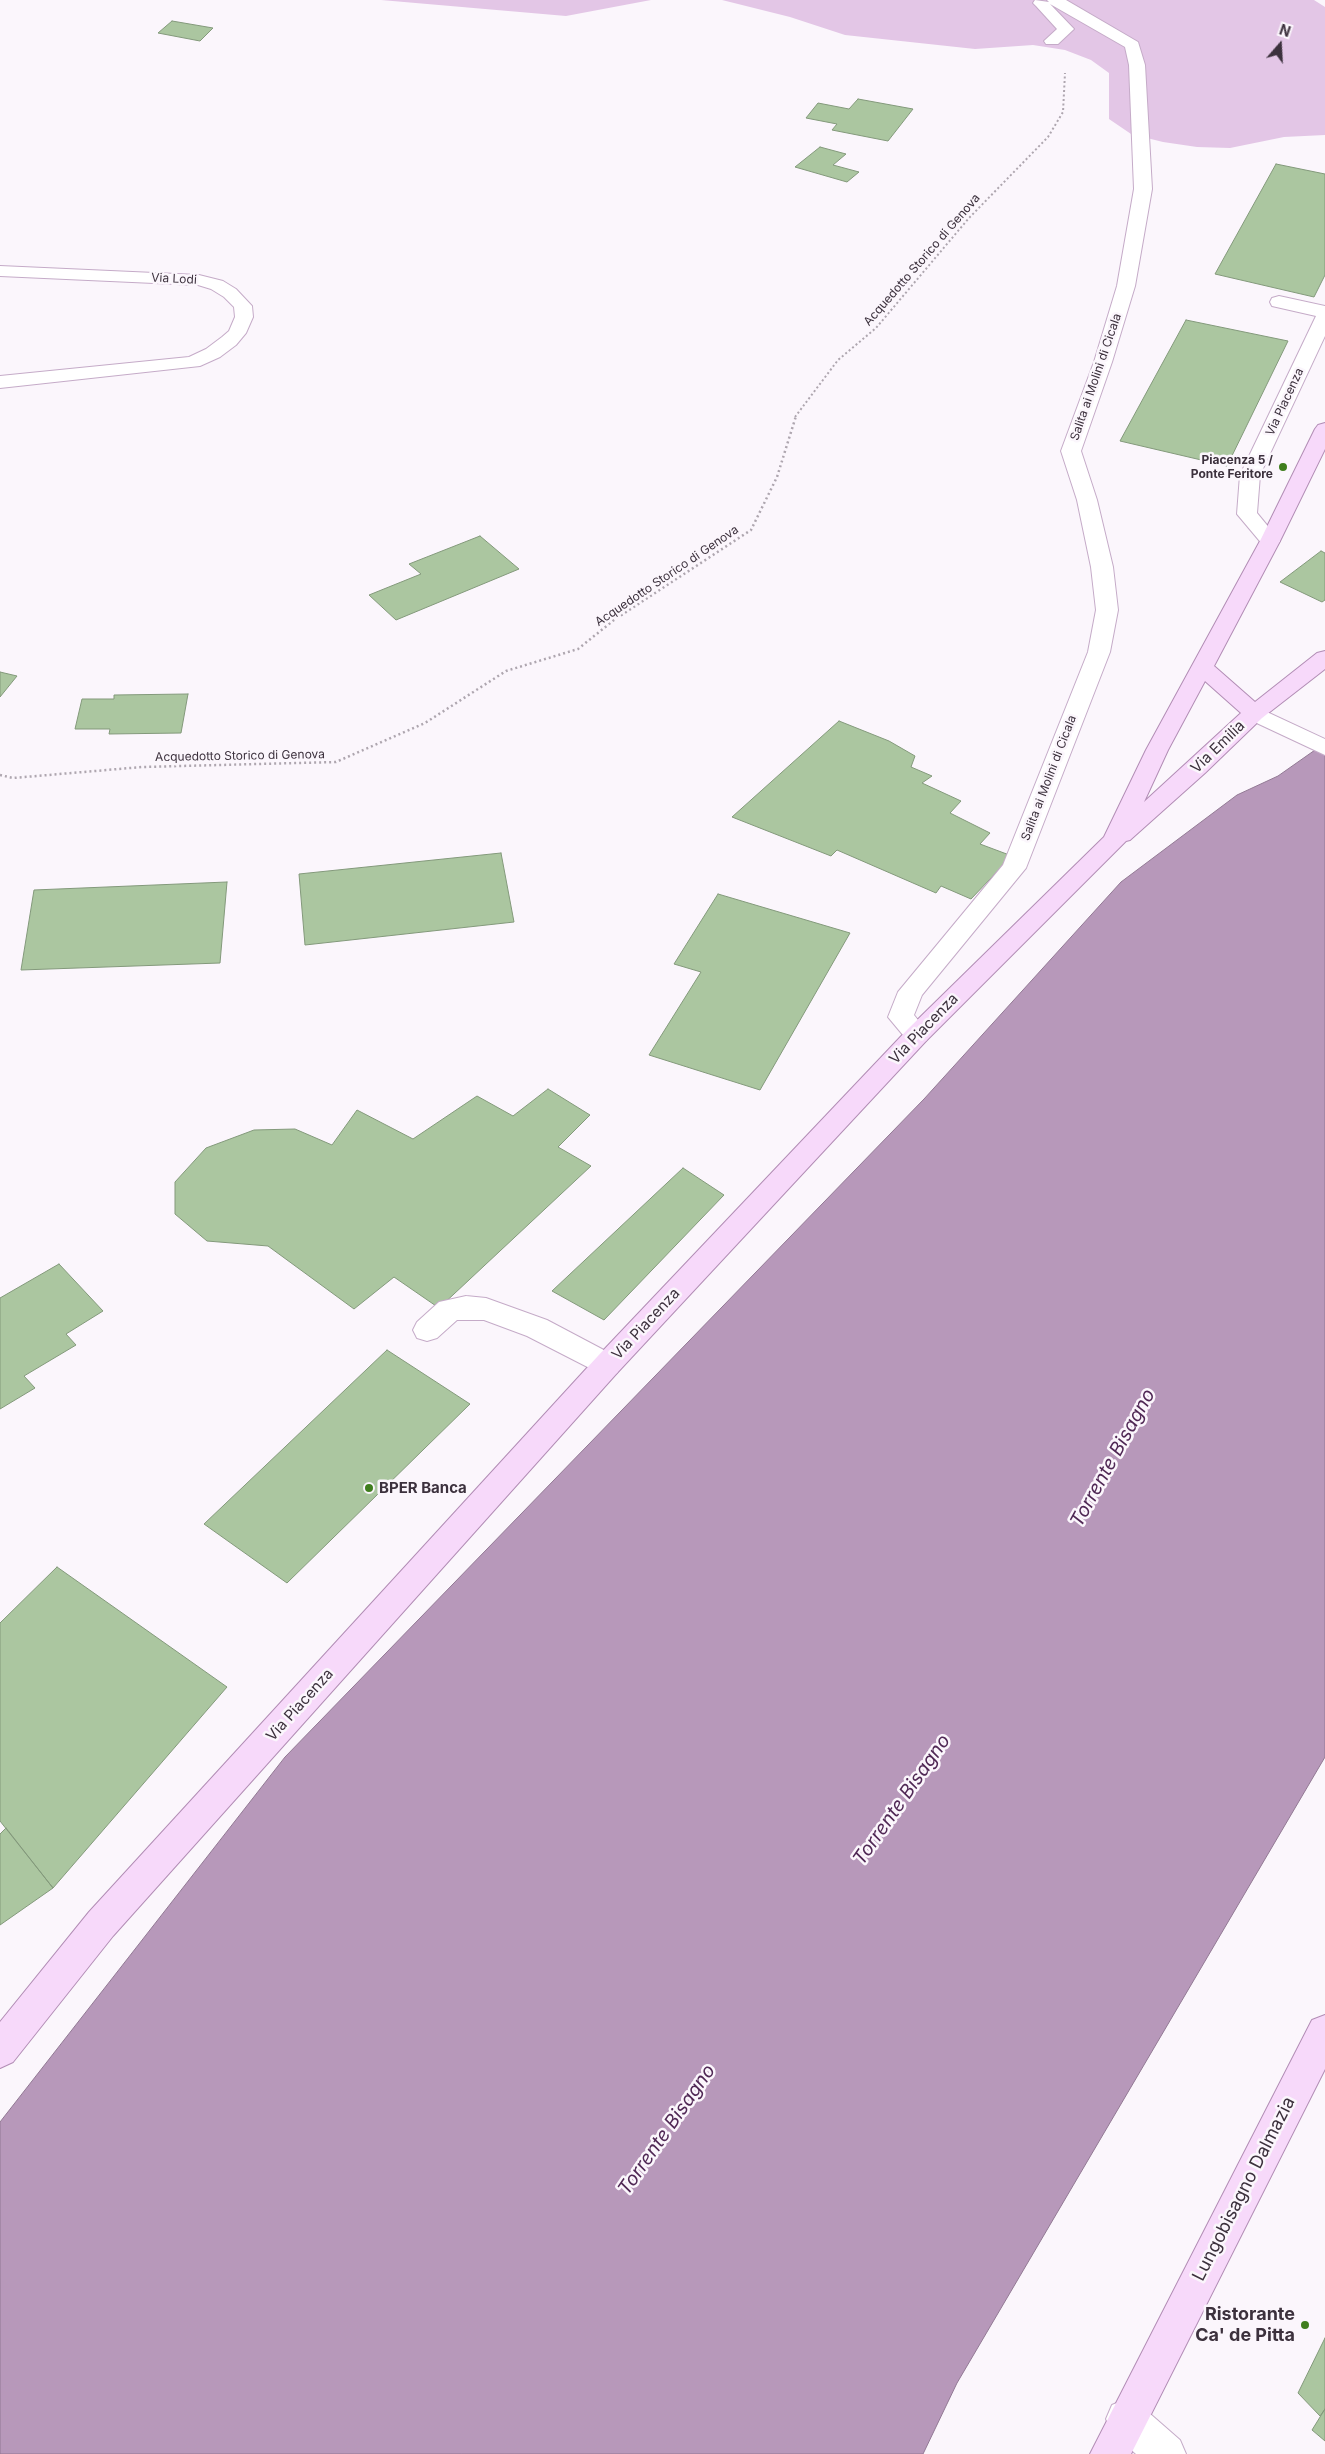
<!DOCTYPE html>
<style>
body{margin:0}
#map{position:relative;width:1325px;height:2454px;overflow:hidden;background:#fbf6fc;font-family:Inter,sans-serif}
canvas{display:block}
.north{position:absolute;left:1255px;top:20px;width:50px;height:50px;-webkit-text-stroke:4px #fbf6fc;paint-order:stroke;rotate:19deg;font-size:14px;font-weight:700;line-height:20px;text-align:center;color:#3c313d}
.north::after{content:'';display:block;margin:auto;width:18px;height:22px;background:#3c313d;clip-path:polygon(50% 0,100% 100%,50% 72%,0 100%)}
</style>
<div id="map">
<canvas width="1325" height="2454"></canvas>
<div class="north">N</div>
</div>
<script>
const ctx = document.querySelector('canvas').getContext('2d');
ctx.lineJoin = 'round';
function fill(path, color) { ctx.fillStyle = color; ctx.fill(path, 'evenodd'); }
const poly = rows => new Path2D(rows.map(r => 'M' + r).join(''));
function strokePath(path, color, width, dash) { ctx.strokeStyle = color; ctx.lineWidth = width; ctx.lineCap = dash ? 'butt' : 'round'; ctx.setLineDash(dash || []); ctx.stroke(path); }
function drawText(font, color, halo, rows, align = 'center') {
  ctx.font = font + ' Inter,sans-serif'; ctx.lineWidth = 5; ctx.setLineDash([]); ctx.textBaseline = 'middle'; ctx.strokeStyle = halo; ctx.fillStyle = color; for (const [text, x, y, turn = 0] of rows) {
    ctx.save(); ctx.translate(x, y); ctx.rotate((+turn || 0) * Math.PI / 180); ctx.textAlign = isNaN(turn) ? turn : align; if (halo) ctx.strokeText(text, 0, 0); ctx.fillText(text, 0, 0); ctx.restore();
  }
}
const green = poly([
 [381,0,651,0,566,16],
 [722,0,1314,0,1325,7,1325,135,1284,137,1230,148,1197,147,1163,142,1131,134,1109,119,1109,73,1091,60,1065,50,1033,45,975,49,845,35,790,17]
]);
const water = poly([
 [1325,743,1325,1757,957,2383,923,2454,0,2454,0,2122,285,1757,924,1099,1121,882,1237,795,1278,776,1325,743]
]);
const building = poly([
 [172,21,213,28,200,41,158,33,172,21],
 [858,99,913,109,888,141,832,130,837,124,806,118,818,103,849,109,858,99],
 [820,147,846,154,833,165,859,172,847,182,795,167,820,147],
 [1276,164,1325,174,1325,275,1314,297,1215,274,1276,164],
 [1186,320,1288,341,1227,466,1120,441,1186,320],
 [480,536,519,569,396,620,369,595,421,574,409,564,480,536],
 [1321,551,1325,553,1325,600,1322,602,1280,582,1321,551],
 [0,672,17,676,0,697,0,672],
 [188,694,181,733,109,734,110,729,75,729,82,699,114,699,114,695,188,694],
 [839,721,889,741,915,756,911,767,932,776,922,783,961,801,950,813,990,833,980,844,1012,856,971,899,941,886,936,893,837,850,831,856,732,817,839,721],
 [501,853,514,922,305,945,299,874,501,853],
 [227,882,220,963,21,970,34,890,227,882],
 [718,894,850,933,760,1090,649,1055,701,972,674,964,718,894],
 [548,1089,590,1115,558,1147,591,1166,439,1308,394,1277,354,1309,268,1246,207,1241,175,1214,175,1182,206,1148,254,1130,295,1129,332,1145,357,1110,413,1139,477,1096,513,1116,548,1089],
 [683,1168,724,1195,604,1320,552,1291,683,1168],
 [59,1264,103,1311,66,1334,76,1345,24,1376,35,1388,0,1409,0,1298,59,1264],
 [387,1350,470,1404,287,1583,204,1524,387,1350],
 [57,1567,227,1687,53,1888,0,1821,0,1623,57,1567],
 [6,1828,53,1888,0,1925,0,1834,6,1828],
 [1325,2338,1325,2409,1320,2416,1298,2393,1325,2338],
 [1325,2409,1325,2441,1312,2430,1325,2409]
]);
const pathFar1 = poly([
 [795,417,838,360,876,328,969,218,1048,137,1063,112,1065,73]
]);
const path = poly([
 [0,775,13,778,142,767,336,762,425,723,506,671,578,649,614,620,751,530,777,477,796,416]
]);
const minor = poly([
 [1035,0,1049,2,1047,0,1066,0,1138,42,1145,65,1152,189,1135,286,1112,362,1081,451,1097,500,1113,567,1118,610,1110,652,1026,868,922,995,914,1015,930,1035,926,1041,917,1044,908,1041,888,1017,898,992,1003,865,1088,652,1096,610,1091,567,1077,500,1061,451,1094,362,1117,286,1134,189,1129,65,1125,47,1050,4,1074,29,1058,44,1046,44,1044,41,1057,29,1036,6,1033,3,1035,0],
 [0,266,199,275,223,281,236,289,252,306,253,317,246,333,236,345,220,357,200,366,0,388,0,376,189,357,206,349,222,337,229,331,235,317,234,307,224,297,211,289,198,285,0,276,0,266],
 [1279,296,1325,306,1325,336,1260,475,1257,513,1280,541,1277,545,1270,547,1263,545,1237,514,1240,475,1316,316,1272,306,1270,302,1272,298,1279,296],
 [1254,706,1325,739,1325,755,1246,718,1243,713,1246,708,1254,706],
 [466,1296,486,1298,547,1320,617,1357,621,1365,617,1373,607,1377,527,1336,484,1320,457,1320,437,1338,427,1341,417,1338,413,1330,417,1322,439,1302,466,1296],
 [1126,2399,1140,2405,1180,2440,1186,2454,1136,2454,1112,2433,1106,2419,1112,2405,1126,2399]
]);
const major = poly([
 [1325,423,1325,449,1280,541,1214,666,1255,702,1317,653,1325,651,1325,669,1262,718,1205,773,1130,840,1126,841,926,1041,617,1373,113,1936,13,2062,0,2068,0,2022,89,1912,597,1357,908,1029,1104,837,1146,750,1260,541,1315,429,1318,425,1325,423],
 [1205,681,1241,713,1144,802,1168,750,1205,681],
 [1325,2015,1325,2069,1131,2454,1090,2454,1312,2020,1325,2015]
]);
const markers = [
 [1283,467,5,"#3f7e1d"],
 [369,1488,5,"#3f7e1d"],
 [1305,2325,5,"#3f7e1d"]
];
const farStreetnames = [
 ["Acquedotto Storico di Genova",922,260,-49],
 ["Via Lodi",174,279,3],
 ["Salita ai Molini di Cicala",1096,377,-71],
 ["Via Piacenza",1285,402,-65],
 ["Acquedotto Storico di Genova",667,576,-34],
 ["Acquedotto Storico di Genova",240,756,-1],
 ["Salita ai Molini di Cicala",1049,778,-69]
];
const farPoinames = [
 ["Piacenza 5 /",1273,460],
 ["Ponte Feritore",1273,474]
];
const streetNames = [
 ["Via Emilia",1218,747,-44],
 ["Via Piacenza",924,1029,-46],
 ["Via Piacenza",646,1324,-47],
 ["Via Piacenza",300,1705,-48]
];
const poiNames = [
 ["BPER Banca",379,1488]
];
const nearStreetnames = [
 ["Lungobisagno Dalmazia",1244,2189,-63]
];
const nearPoinames = [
 ["Ristorante",1295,2315],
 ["Ca' de Pitta",1295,2336]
];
const nearWaternames = [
 ["Torrente Bisagno",1113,1458,-61],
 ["Torrente Bisagno",902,1800,-55],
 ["Torrente Bisagno",667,2130,-55]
];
fill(green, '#e3c6e6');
fill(water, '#b798ba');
strokePath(water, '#927994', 1);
fill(building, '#abc6a0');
strokePath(building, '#83997b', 1);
strokePath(minor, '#c5abc8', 2);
strokePath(major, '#b28db5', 2);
strokePath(pathFar1, '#aea6af', 2, [2, 2.5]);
strokePath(path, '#aea6af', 2.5, [2, 3]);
fill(minor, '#fff');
fill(major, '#f7d9fa');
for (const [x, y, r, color] of markers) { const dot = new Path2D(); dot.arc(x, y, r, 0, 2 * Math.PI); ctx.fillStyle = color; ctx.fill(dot); strokePath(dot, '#fbf6fc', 2); }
drawText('12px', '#3c313d', '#fbf6fc', farStreetnames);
drawText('bold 12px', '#3c313d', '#fbf6fc', farPoinames, 'right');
drawText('15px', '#3c313d', '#fbf6fc', streetNames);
drawText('bold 15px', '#3c313d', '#fbf6fc', poiNames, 'left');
drawText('18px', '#3c313d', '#fbf6fc', nearStreetnames);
drawText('bold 18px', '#3c313d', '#fbf6fc', nearPoinames, 'right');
drawText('italic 19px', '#502855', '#fbf6fc', nearWaternames);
</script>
